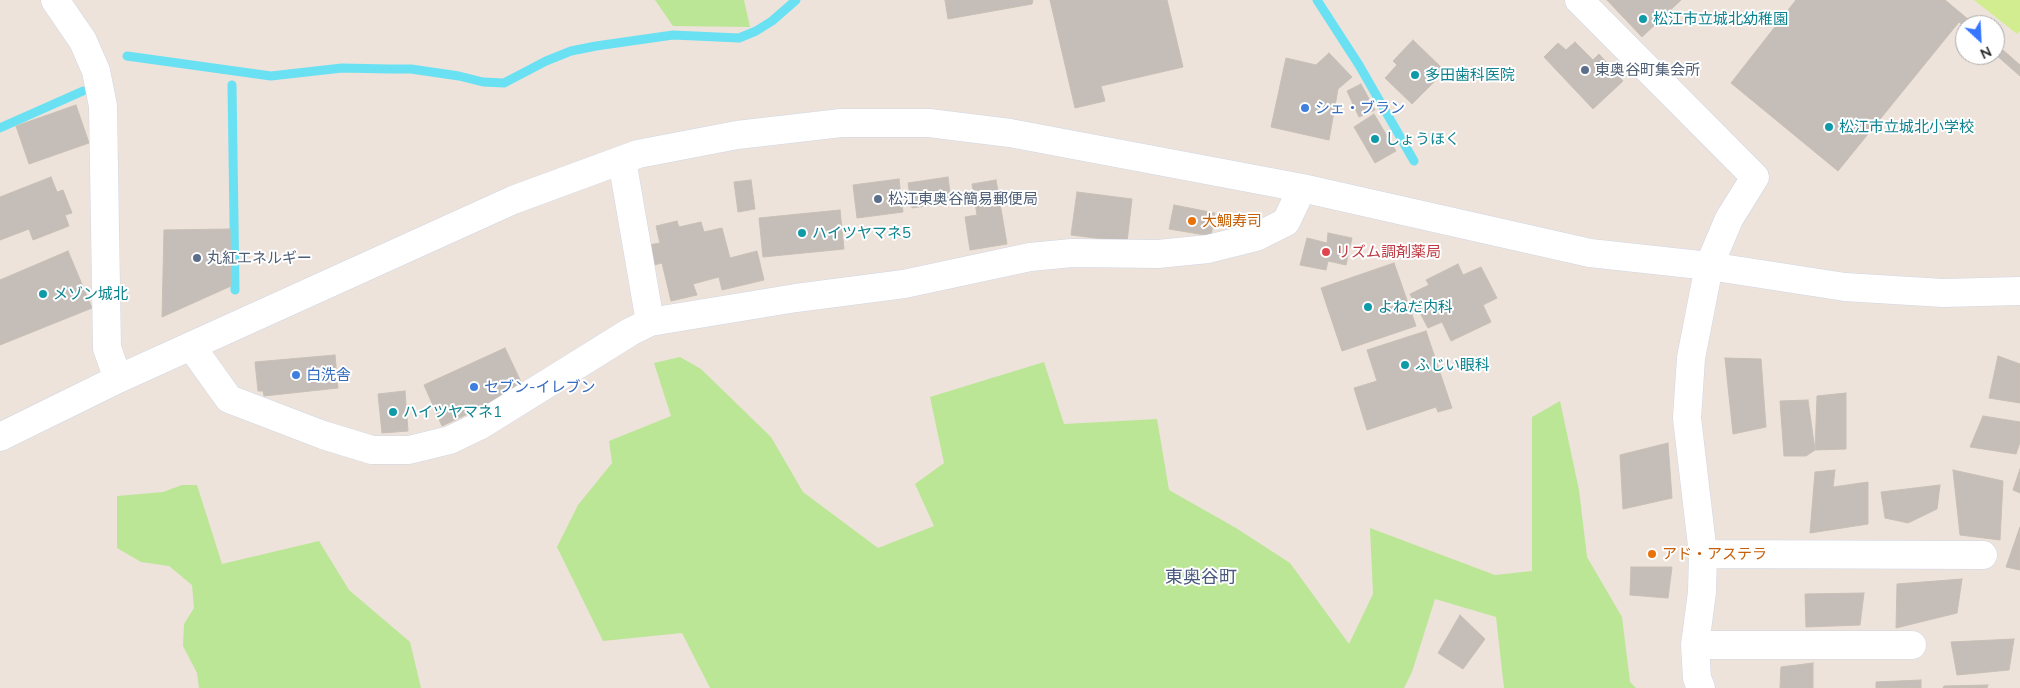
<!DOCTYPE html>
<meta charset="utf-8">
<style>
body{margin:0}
#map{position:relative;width:2020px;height:688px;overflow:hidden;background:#ede3db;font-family:Mulish,sans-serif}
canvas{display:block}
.north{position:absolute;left:1955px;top:15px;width:50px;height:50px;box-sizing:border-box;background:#fff;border:1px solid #aaa;border-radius:50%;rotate:155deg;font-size:14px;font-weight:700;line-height:20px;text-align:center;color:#2a2a2a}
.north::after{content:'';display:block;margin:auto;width:18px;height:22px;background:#3676ff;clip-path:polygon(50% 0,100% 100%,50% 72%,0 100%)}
</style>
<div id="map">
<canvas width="2020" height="688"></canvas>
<div class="north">N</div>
</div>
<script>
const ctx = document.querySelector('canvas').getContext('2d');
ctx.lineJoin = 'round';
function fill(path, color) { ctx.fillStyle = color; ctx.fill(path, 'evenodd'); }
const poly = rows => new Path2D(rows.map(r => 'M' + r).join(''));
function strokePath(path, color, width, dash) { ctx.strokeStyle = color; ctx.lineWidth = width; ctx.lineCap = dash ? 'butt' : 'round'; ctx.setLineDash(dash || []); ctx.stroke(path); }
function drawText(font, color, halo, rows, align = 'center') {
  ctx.font = font + ' Mulish,"Noto Sans JP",sans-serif'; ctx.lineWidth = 4; ctx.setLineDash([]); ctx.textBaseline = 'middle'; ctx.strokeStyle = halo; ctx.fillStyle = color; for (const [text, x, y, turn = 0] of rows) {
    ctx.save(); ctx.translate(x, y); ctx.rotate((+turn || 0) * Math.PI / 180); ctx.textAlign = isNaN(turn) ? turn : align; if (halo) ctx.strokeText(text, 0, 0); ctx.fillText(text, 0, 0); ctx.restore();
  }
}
const green = poly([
 [655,0,744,0,750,27,673,26],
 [680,357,701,369,771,437,803,492,878,548,934,526,915,484,944,463,930,397,1044,362,1064,424,1157,419,1169,490,1236,528,1290,563,1349,644,1373,594,1370,528,1495,575,1532,571,1532,417,1560,401,1579,490,1587,557,1622,617,1630,682,1636,688,1504,688,1496,617,1435,599,1412,672,1404,688,710,688,682,633,603,641,557,547,578,505,612,463,609,441,671,416,654,363],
 [182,485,197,485,222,564,319,541,349,590,410,642,421,688,199,688,197,673,183,646,184,624,194,608,192,585,169,566,141,562,117,548,117,496,163,492]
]);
const pitch = poly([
 [1974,0,2020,0,2020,31,2017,34]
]);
const stream = poly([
 [1317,0,1359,65,1414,161],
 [127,56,271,76,342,68,390,69,411,69,459,76,483,82,504,83,546,61,571,51,596,46,673,35,739,38,756,31,772,21,796,0],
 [232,85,235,290],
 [0,128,83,91]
]);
const building = poly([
 [945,0,1033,0,1032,4,948,19,945,0],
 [1050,0,1167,0,1183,67,1101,86,1105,101,1075,108,1050,0],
 [1607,0,1681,0,1642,37,1607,0],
 [1796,0,1945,0,1975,25,1965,25,1965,27,1959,22,1838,171,1731,83,1796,0],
 [1413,40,1445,71,1412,104,1385,78,1397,65,1393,61,1413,40],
 [1575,42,1593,60,1599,54,1623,81,1593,109,1544,57,1558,43,1566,50,1575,42],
 [1995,43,2020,65,2020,76,1995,54,1995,43],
 [1329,53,1352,77,1338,89,1329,140,1271,127,1286,58,1316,65,1329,53],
 [1361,84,1375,110,1359,117,1347,91,1361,84],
 [76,105,89,143,29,164,16,126,76,105],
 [1374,114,1396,151,1375,163,1354,127,1374,114],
 [51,177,57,192,63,190,72,213,65,215,69,226,33,240,29,229,0,240,0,197,51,177],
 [948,177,951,202,912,208,908,183,948,177],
 [899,179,903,212,857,218,853,185,899,179],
 [751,180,755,209,738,212,734,182,751,180],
 [996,180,1007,244,970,250,965,217,977,215,972,184,996,180],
 [1077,192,1132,199,1127,242,1071,235,1077,192],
 [1174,205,1215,213,1211,236,1169,229,1174,205],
 [840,210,844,249,763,257,759,218,840,210],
 [677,221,679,227,701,222,704,232,722,228,730,258,757,251,764,280,722,290,719,277,693,284,697,295,671,301,662,263,654,265,648,245,660,243,656,226,677,221],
 [230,229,231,286,162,317,164,230,230,229],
 [1328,233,1352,238,1346,265,1328,261,1326,270,1300,265,1307,238,1327,243,1328,233],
 [68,251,92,308,0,345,0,280,68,251],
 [1394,263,1416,326,1342,351,1321,288,1394,263],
 [1458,264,1463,275,1481,267,1497,298,1483,305,1491,322,1451,341,1442,322,1428,328,1410,294,1429,285,1426,280,1458,264],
 [1426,331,1452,408,1438,412,1436,407,1367,430,1354,388,1377,381,1367,350,1426,331],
 [505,348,524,388,442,426,424,385,505,348],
 [335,355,338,388,264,396,263,391,258,391,255,362,335,355],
 [1998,356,2020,364,2020,403,1989,398,1998,356],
 [1725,358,1761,359,1766,427,1733,434,1725,358],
 [405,391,408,431,382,433,378,394,405,391],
 [1846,393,1846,449,1815,450,1817,396,1846,393],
 [1808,400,1815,450,1806,456,1784,456,1780,401,1808,400],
 [1983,416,2020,422,2020,442,2016,454,1970,447,1983,416],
 [1668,443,1672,498,1623,509,1620,455,1668,443],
 [2020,469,2020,493,2013,490,2020,469],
 [1835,470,1833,487,1868,482,1868,524,1810,533,1815,472,1835,470],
 [1953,470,2003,481,2000,540,1960,535,1953,470],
 [1940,485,1937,509,1908,523,1885,518,1881,492,1940,485],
 [2020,527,2020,570,2006,567,2020,527],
 [1631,567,1672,567,1668,598,1630,595,1631,567],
 [1962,579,1957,613,1896,628,1897,584,1962,579],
 [1864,593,1860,625,1806,627,1805,594,1864,593],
 [1460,615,1485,639,1463,669,1438,653,1460,615],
 [2014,639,2009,670,1957,675,1951,642,2014,639],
 [1813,663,1813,688,1780,688,1781,667,1813,663],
 [1921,680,1921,688,1876,688,1876,682,1921,680],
 [1988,685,1987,688,1943,688,1944,686,1988,685]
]);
const minor = poly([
 [55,0,83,41,96,71,103,106,107,348,118,379],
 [1579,0,1755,177,1729,219,1709,266,1691,358,1687,418,1703,554,1702,592,1695,645,1697,678,1701,688],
 [622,160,650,322],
 [191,346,229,399,323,435,372,450,409,450,450,440,479,426,630,332,650,322,796,298,904,284,1030,257,1072,253,1158,254,1208,249,1256,237,1286,222,1302,188],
 [0,437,118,379,513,200,638,154,737,135,841,123,929,123,1010,133,1302,188,1590,253,1709,266,1845,287,1943,293,2020,291],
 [1703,554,1983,555],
 [1695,645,1912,645]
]);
const markers = [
 [1643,19,5,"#0f9aa8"],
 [1585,70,5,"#5c6f8a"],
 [1415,75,5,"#0f9aa8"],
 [1305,108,5,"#3f7fe0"],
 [1829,127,5,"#0f9aa8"],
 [1375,139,5,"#0f9aa8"],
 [878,199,5,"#5c6f8a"],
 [1192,221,5,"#e8710a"],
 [802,233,5,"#0f9aa8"],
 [1326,252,5,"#e0444e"],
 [197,258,5,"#5c6f8a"],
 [43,294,5,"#0f9aa8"],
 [1368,307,5,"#0f9aa8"],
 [1405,365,5,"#0f9aa8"],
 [296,375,5,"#3f7fe0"],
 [474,387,5,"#3f7fe0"],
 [393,412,5,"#0f9aa8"],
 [1652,554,5,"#e8710a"]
];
const cultureNames = [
 ["松江市立城北幼稚園",1653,19],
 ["多田歯科医院",1425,75],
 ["松江市立城北小学校",1839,127],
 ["しょうほく",1385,139],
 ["ハイツヤマネ5",812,233],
 ["メゾン城北",53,294],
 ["よねだ内科",1378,307],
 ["ふじい眼科",1415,365],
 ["ハイツヤマネ1",403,412]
];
const serviceNames = [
 ["東奥谷町集会所",1595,70],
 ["松江東奥谷簡易郵便局",888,199],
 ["丸紅エネルギー",207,258]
];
const shopNames = [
 ["シェ・ブラン",1315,108],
 ["白洗舎",306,375],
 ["セブン-イレブン",484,387]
];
const foodNames = [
 ["大鯛寿司",1202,221],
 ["アド・アステラ",1662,554]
];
const healthNames = [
 ["リズム調剤薬局",1336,252]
];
const quarterNames = [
 ["東奥谷町",1201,578]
];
fill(green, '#bbe695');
fill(pitch, '#d2ed90');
strokePath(stream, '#69e1f3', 9);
fill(building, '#c5bdb8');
strokePath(building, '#c8bfb5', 1);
strokePath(minor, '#d0d6e3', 29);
strokePath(minor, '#fff', 28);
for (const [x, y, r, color] of markers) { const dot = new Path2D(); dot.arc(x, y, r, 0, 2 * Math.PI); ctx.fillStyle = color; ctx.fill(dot); strokePath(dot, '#fff', 2); }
drawText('15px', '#0d838f', '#fff', cultureNames, 'left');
drawText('15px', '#4e5e75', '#fff', serviceNames, 'left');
drawText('15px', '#366cbe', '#fff', shopNames, 'left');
drawText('15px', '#c56008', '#fff', foodNames, 'left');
drawText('15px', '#be3a42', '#fff', healthNames, 'left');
drawText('18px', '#48597c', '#fff', quarterNames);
</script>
